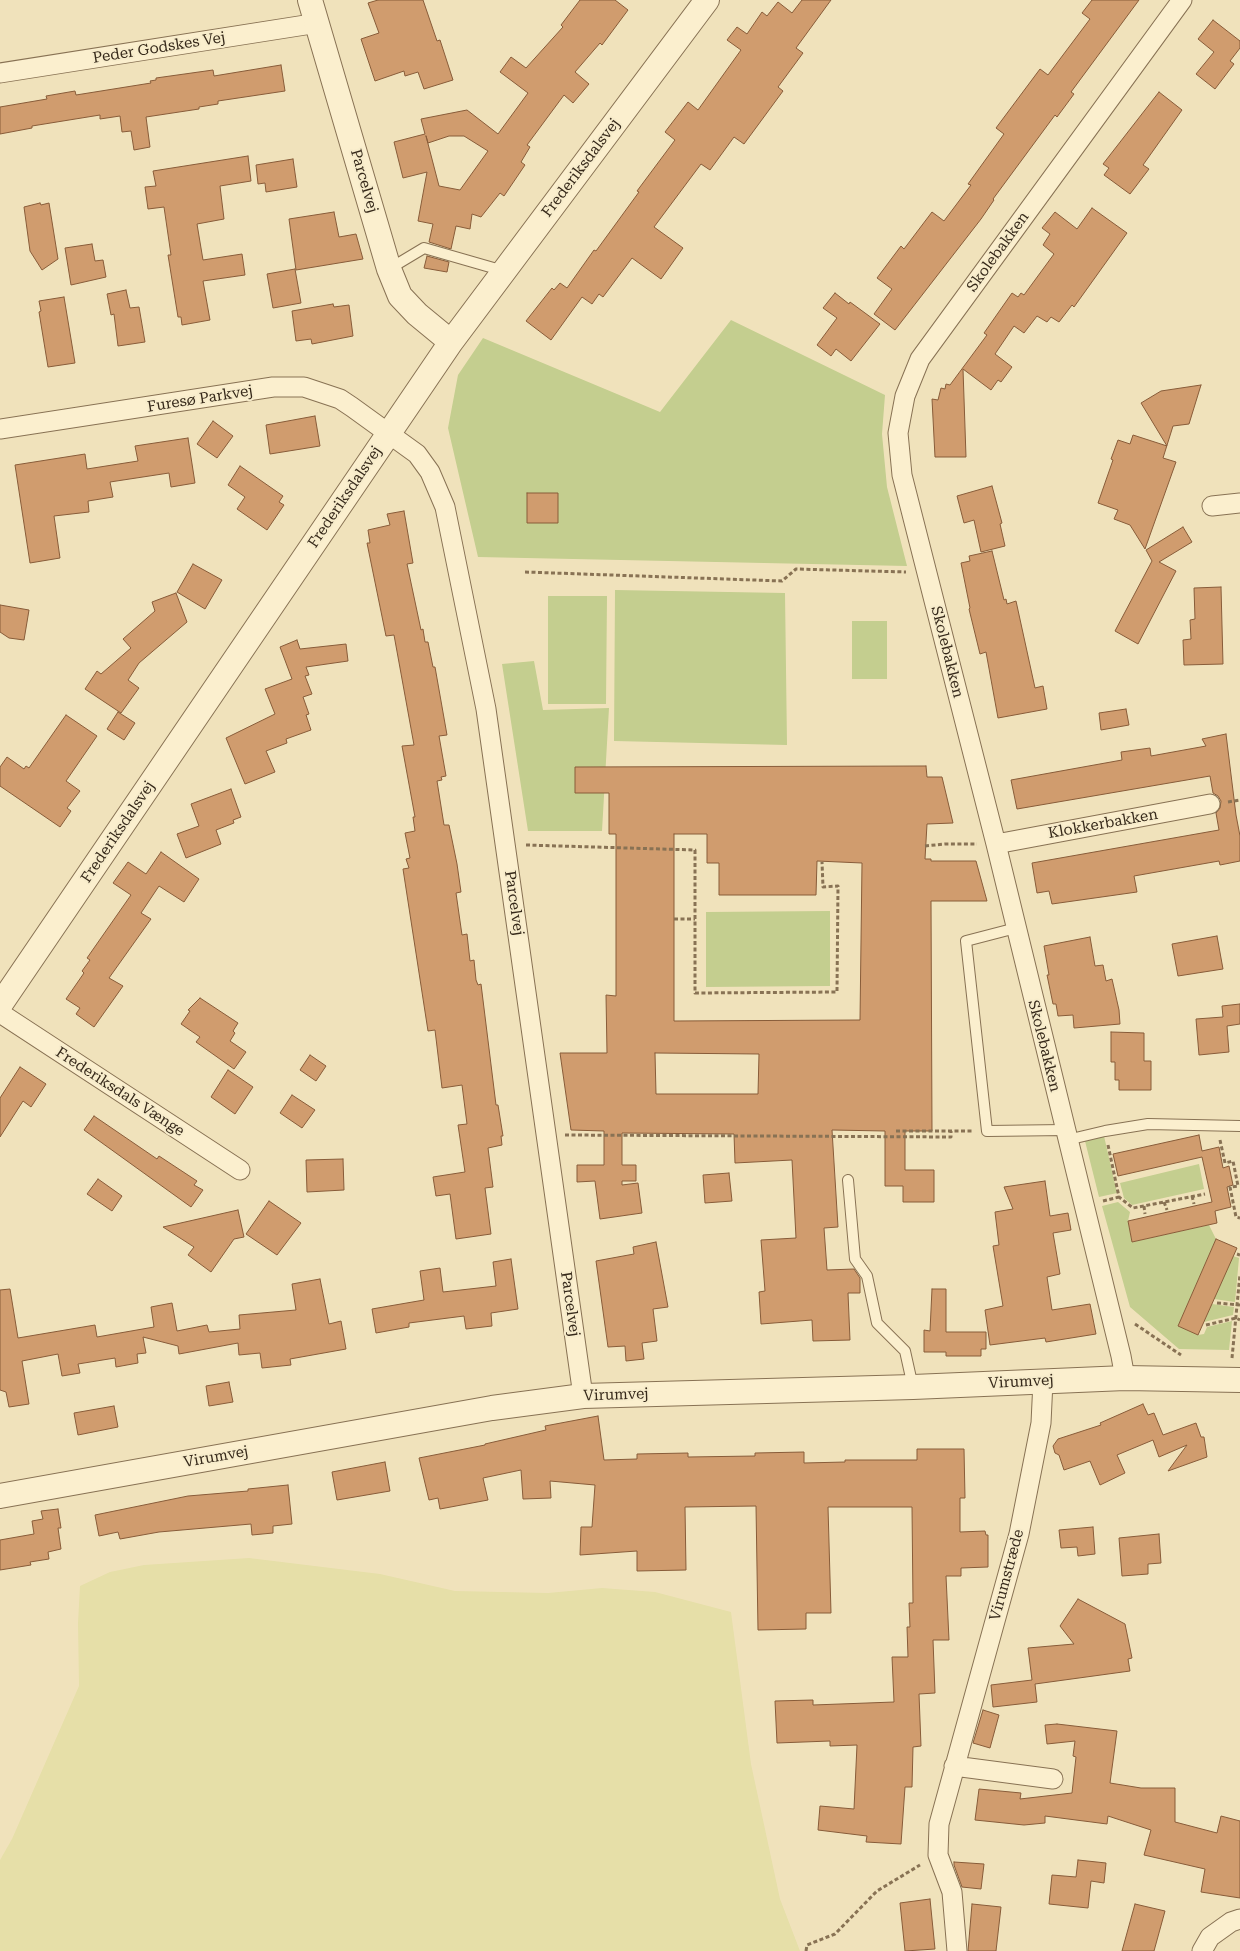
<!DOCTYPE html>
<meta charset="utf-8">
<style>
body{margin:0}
canvas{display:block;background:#f0e2bb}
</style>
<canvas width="1240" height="1951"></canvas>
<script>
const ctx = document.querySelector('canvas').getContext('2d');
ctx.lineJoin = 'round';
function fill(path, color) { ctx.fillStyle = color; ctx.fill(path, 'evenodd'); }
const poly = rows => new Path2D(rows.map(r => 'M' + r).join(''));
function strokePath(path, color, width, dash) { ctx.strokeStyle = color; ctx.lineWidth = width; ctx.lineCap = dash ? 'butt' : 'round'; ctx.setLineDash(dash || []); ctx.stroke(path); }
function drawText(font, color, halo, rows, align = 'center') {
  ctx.font = font + ' "Roboto Serif",serif'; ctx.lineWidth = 4; ctx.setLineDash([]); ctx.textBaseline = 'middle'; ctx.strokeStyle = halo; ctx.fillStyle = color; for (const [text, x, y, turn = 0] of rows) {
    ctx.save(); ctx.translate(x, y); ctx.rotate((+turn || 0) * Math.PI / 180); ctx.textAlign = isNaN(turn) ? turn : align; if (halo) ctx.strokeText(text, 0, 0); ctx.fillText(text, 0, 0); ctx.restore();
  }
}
const farmland = poly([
 [249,1558,380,1574,455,1591,548,1593,602,1588,655,1592,731,1612,751,1764,780,1899,800,1951,0,1951,0,1860,12,1839,79,1686,78,1623,80,1586,110,1572,144,1565]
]);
const green = poly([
 [731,320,885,395,882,434,887,487,907,566,478,557,448,428,458,375,483,338,660,412],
 [615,590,785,593,787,745,614,741],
 [548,596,607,596,606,704,548,704],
 [852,621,887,621,887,679,852,679],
 [534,661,543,710,609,708,602,831,528,831,502,664],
 [830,911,830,986,706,987,706,912],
 [1104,1136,1117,1193,1099,1197,1085,1141],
 [1199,1164,1204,1189,1132,1205,1124,1198,1120,1183],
 [1118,1202,1130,1212,1128,1221,1132,1242,1209,1225,1216,1239,1178,1326,1198,1335,1204,1334,1207,1327,1232,1321,1229,1350,1179,1349,1130,1307,1102,1206],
 [1233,1256,1239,1258,1235,1302,1214,1299],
 [1212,1304,1234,1307,1233,1315,1204,1322]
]);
const building = poly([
 [378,0,423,0,437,41,440,40,453,80,424,89,418,72,405,76,404,71,375,81,361,39,379,33,368,3,378,0],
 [580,0,615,0,628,10,602,45,600,43,575,72,589,84,573,103,564,95,527,145,530,147,521,162,525,165,504,196,500,193,481,217,472,214,470,229,456,226,451,249,429,242,433,224,418,221,427,172,403,178,394,142,425,134,421,119,467,110,498,134,528,93,500,72,511,57,526,68,563,27,561,25,580,0],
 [426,136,428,143,449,136,464,136,488,151,460,190,439,186,426,136],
 [802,0,831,0,796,48,803,53,778,87,783,91,744,144,734,137,710,170,701,164,654,227,683,248,661,279,632,258,603,297,599,294,592,304,582,297,551,340,526,321,552,288,554,290,560,283,567,288,594,250,596,251,639,192,637,191,675,140,665,132,688,102,698,110,741,50,727,40,737,27,747,34,762,12,767,16,778,2,792,13,802,0],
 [1092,0,1139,0,1071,92,1074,94,1057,117,1055,115,993,199,994,200,981,219,895,330,874,314,892,289,877,278,901,246,904,249,932,212,944,221,971,185,968,184,1004,134,996,128,1040,69,1048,75,1090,19,1082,13,1092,0],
 [1213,20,1240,41,1240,48,1230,61,1234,64,1215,89,1196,74,1214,52,1198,39,1213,20],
 [281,65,285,91,218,101,218,104,199,107,199,109,146,117,150,147,134,150,131,131,122,132,120,116,100,119,100,115,32,126,32,128,0,134,0,107,47,99,46,96,75,91,76,95,151,83,150,81,156,80,156,78,213,70,214,76,281,65],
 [1159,92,1182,110,1143,165,1149,169,1130,194,1104,175,1109,168,1103,164,1159,92],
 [248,156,251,181,220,186,224,219,197,224,203,260,242,254,245,275,203,281,210,320,182,325,181,317,178,317,168,255,171,255,164,207,148,209,145,187,156,186,153,171,248,156],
 [293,159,297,187,266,192,265,183,258,184,256,165,293,159],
 [40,203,41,205,49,203,58,259,42,270,30,251,24,207,40,203],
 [1092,208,1127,233,1074,307,1072,305,1059,322,1051,317,1047,322,1037,316,1024,333,1014,326,995,354,1012,367,1001,382,998,380,991,390,963,369,966,457,935,457,932,399,938,400,941,388,945,389,946,384,950,385,987,335,984,333,1012,293,1018,297,1021,293,1024,295,1054,254,1043,245,1050,234,1042,228,1055,212,1077,229,1092,208],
 [334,212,339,237,356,234,363,259,296,270,289,219,334,212],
 [92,244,95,261,103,260,106,277,71,285,65,248,92,244],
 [427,256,449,262,447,272,424,268,427,256],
 [295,269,301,303,273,308,267,274,295,269],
 [126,290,130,308,139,307,145,342,118,346,114,314,111,315,107,294,126,290],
 [835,293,849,304,850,302,880,324,851,361,836,349,831,356,817,345,837,318,823,308,835,293],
 [64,297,75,363,48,367,39,312,41,311,39,301,64,297],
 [333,304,334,307,349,305,353,336,312,344,311,339,296,341,292,311,333,304],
 [1201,385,1189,424,1173,426,1163,458,1176,462,1145,549,1130,525,1114,519,1118,510,1098,503,1113,460,1111,459,1118,440,1130,444,1133,435,1167,446,1141,403,1161,391,1201,385],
 [315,416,320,446,270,454,266,425,315,416],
 [213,421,233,436,217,458,197,444,213,421],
 [188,438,195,483,171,487,169,473,110,482,113,497,88,501,89,512,54,516,60,558,30,563,15,465,85,454,87,469,138,461,135,446,188,438],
 [240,466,283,496,279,502,284,505,267,530,237,509,245,497,228,485,240,466],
 [992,486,1002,523,1000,524,1005,546,981,552,974,520,964,523,957,496,992,486],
 [527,493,558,493,558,523,527,523,527,493],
 [404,511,413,563,407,564,421,630,423,629,425,642,428,642,433,667,435,667,447,735,439,736,446,776,441,777,442,780,437,781,444,825,449,825,457,864,461,892,456,893,462,935,467,934,470,961,474,960,476,980,478,985,481,984,496,1105,498,1105,503,1136,501,1136,502,1145,488,1148,493,1187,485,1188,491,1234,456,1239,450,1194,436,1196,433,1177,465,1172,458,1125,467,1124,462,1085,442,1088,435,1030,428,1031,403,869,409,868,406,859,410,858,405,833,415,831,413,817,415,817,402,746,414,745,394,635,386,636,367,543,370,543,368,530,390,525,387,514,404,511],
 [1183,527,1192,542,1159,562,1176,571,1138,644,1115,631,1152,561,1146,550,1183,527],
 [992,551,1004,600,1006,599,1007,604,1016,601,1035,688,1043,686,1047,709,998,718,986,652,980,654,969,609,970,608,961,563,970,561,969,556,992,551],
 [193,564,222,580,205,609,177,592,193,564],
 [1221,587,1223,664,1184,665,1183,640,1191,639,1190,620,1195,619,1194,588,1221,587],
 [176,593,187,622,139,663,128,680,139,688,121,713,85,689,97,671,101,674,131,648,123,639,155,611,152,602,176,593],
 [0,605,29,610,24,640,9,638,0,632,0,605],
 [297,640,300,649,346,644,348,661,306,667,309,675,305,676,312,694,303,697,309,714,306,715,311,730,286,739,287,743,266,751,275,772,245,784,226,738,275,714,265,689,292,679,280,647,297,640],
 [1126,709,1129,725,1101,730,1099,713,1126,709],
 [118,712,135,723,124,740,107,729,118,712],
 [66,715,97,736,66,781,80,791,67,808,71,811,60,827,0,786,0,767,7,757,24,769,26,766,29,768,66,715],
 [1226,734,1236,815,1240,836,1240,861,1220,865,1219,861,1134,876,1137,892,1052,904,1049,891,1037,893,1032,863,1219,830,1216,813,1220,808,1221,801,1218,796,1213,793,1210,776,1017,809,1011,780,1122,760,1121,752,1150,748,1151,756,1206,746,1202,739,1226,734],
 [926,766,927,777,942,777,953,823,927,824,925,859,931,859,931,861,976,861,987,901,931,901,932,1131,905,1131,905,1170,934,1170,934,1202,903,1202,903,1186,885,1186,885,1131,832,1130,838,1227,824,1228,827,1270,854,1269,860,1278,860,1293,848,1293,850,1340,813,1341,812,1320,761,1324,759,1292,765,1291,761,1240,796,1238,792,1160,735,1163,734,1134,622,1133,622,1165,636,1165,636,1181,622,1181,622,1185,638,1183,642,1213,600,1219,595,1181,577,1182,577,1165,604,1165,604,1131,571,1130,560,1053,607,1053,606,995,616,996,616,834,609,834,609,793,575,793,575,767,926,766],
 [674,834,707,834,707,863,719,863,719,895,816,895,817,861,862,863,860,1020,674,1021,674,834],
 [655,1053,759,1054,758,1094,656,1094,655,1053],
 [231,789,241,817,233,820,234,823,216,830,221,844,186,858,177,834,199,826,191,804,231,789],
 [161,852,199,879,184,902,159,886,141,913,151,919,109,978,123,986,94,1027,76,1014,80,1008,66,999,84,973,82,971,90,960,87,958,131,895,113,883,128,862,146,874,161,852],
 [1217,936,1223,969,1178,976,1172,944,1217,936],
 [1090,937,1095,966,1103,965,1106,981,1112,979,1119,1010,1120,1024,1074,1028,1073,1015,1058,1016,1056,1004,1053,1004,1047,975,1049,975,1044,946,1090,937],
 [200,998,238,1023,233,1031,235,1033,230,1041,246,1052,234,1069,196,1042,200,1037,181,1024,190,1011,188,1010,200,998],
 [1240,1004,1240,1024,1227,1026,1229,1052,1199,1055,1196,1019,1223,1017,1222,1006,1240,1004],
 [1111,1032,1144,1033,1144,1061,1151,1061,1151,1090,1119,1090,1119,1080,1115,1080,1115,1062,1111,1062,1111,1032],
 [310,1055,326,1066,316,1081,300,1070,310,1055],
 [20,1067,46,1084,31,1107,23,1101,0,1137,0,1098,20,1067],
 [228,1070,253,1087,235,1114,211,1097,228,1070],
 [292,1095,315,1110,302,1128,280,1113,292,1095],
 [94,1116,157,1159,159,1156,197,1181,194,1185,203,1190,191,1207,84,1130,94,1116],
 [1199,1135,1202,1151,1219,1147,1223,1168,1229,1166,1233,1185,1227,1187,1231,1207,1215,1211,1217,1223,1132,1242,1128,1221,1212,1202,1202,1157,1118,1176,1113,1154,1199,1135],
 [343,1159,344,1190,307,1192,306,1160,343,1159],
 [729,1173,732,1201,705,1203,703,1175,729,1173],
 [98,1179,122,1196,112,1211,87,1194,98,1179],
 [1045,1181,1050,1216,1068,1213,1071,1230,1053,1233,1060,1274,1047,1277,1052,1310,1090,1304,1096,1334,1046,1342,1045,1338,990,1345,985,1310,1003,1306,993,1246,999,1245,995,1212,1013,1209,1004,1187,1045,1181],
 [269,1201,301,1223,277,1255,246,1234,269,1201],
 [238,1210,244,1237,234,1239,211,1272,188,1255,194,1247,163,1227,238,1210],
 [1216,1239,1237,1248,1198,1335,1178,1326,1216,1239],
 [656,1242,668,1307,653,1309,657,1341,642,1343,644,1359,626,1361,625,1346,608,1347,596,1261,634,1254,633,1247,656,1242],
 [511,1259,518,1309,491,1313,492,1326,466,1329,464,1316,409,1323,409,1327,376,1333,372,1309,424,1300,420,1271,440,1268,443,1292,496,1286,493,1262,511,1259],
 [320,1279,329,1324,341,1321,346,1349,290,1359,291,1365,262,1368,260,1353,239,1355,238,1343,179,1354,178,1346,143,1337,146,1353,137,1354,138,1363,116,1367,115,1358,78,1364,80,1373,62,1376,58,1354,22,1361,29,1404,9,1407,6,1392,0,1390,0,1290,10,1289,18,1338,95,1325,97,1337,154,1327,151,1307,172,1303,177,1331,207,1325,209,1332,240,1329,239,1315,296,1310,292,1284,320,1279],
 [932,1289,946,1289,946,1332,986,1332,986,1349,981,1349,981,1356,946,1356,946,1352,924,1352,924,1330,930,1331,932,1289],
 [229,1382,233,1402,209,1406,206,1386,229,1382],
 [1143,1404,1148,1415,1154,1413,1163,1435,1196,1423,1201,1437,1204,1437,1207,1457,1168,1471,1187,1445,1159,1457,1153,1440,1117,1455,1125,1473,1100,1485,1090,1461,1064,1470,1059,1455,1055,1453,1053,1446,1058,1439,1101,1425,1100,1423,1143,1404],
 [114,1406,118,1427,78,1435,74,1413,114,1406],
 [598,1416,604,1460,637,1459,637,1454,688,1453,688,1457,755,1456,755,1453,804,1452,804,1463,845,1462,845,1460,917,1460,917,1449,964,1449,965,1498,960,1498,960,1532,985,1531,986,1535,988,1535,988,1567,961,1568,961,1576,946,1576,949,1640,933,1640,935,1693,919,1694,921,1746,913,1747,912,1787,905,1787,901,1844,866,1842,867,1836,818,1830,820,1806,854,1809,857,1745,830,1746,830,1741,777,1743,775,1701,813,1700,813,1705,894,1702,892,1657,908,1657,907,1627,910,1627,909,1603,913,1603,912,1507,828,1507,831,1613,806,1613,806,1629,758,1630,756,1506,685,1507,686,1570,637,1571,637,1551,580,1555,581,1527,592,1527,595,1485,550,1481,551,1498,523,1499,521,1470,483,1478,488,1500,440,1509,438,1498,429,1500,419,1458,485,1445,485,1444,546,1430,545,1426,598,1416],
 [385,1462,390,1491,337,1500,332,1472,385,1462],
 [288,1485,292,1524,273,1526,273,1533,252,1535,251,1524,159,1532,120,1539,118,1532,99,1536,95,1515,188,1496,248,1491,248,1489,288,1485],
 [58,1509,61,1528,58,1528,61,1549,48,1552,49,1559,30,1562,31,1565,0,1570,0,1540,34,1534,32,1521,43,1519,41,1511,58,1509],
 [1093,1527,1095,1554,1078,1556,1077,1547,1061,1548,1059,1530,1093,1527],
 [1159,1534,1161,1563,1148,1564,1148,1574,1122,1576,1119,1538,1159,1534],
 [1078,1599,1125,1624,1132,1658,1128,1659,1130,1671,1035,1684,1037,1702,993,1707,991,1685,1032,1680,1028,1648,1074,1644,1060,1626,1078,1599],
 [983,1710,999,1715,990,1748,973,1743,983,1710],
 [1057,1724,1117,1731,1110,1783,1141,1788,1175,1788,1175,1822,1217,1833,1221,1816,1240,1821,1240,1898,1201,1892,1205,1869,1144,1855,1151,1830,1108,1816,1107,1824,1045,1816,1045,1823,1024,1825,975,1820,979,1789,1021,1793,1020,1799,1072,1793,1076,1757,1073,1756,1075,1741,1047,1744,1045,1725,1057,1724],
 [1078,1860,1106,1863,1104,1883,1091,1881,1088,1908,1049,1904,1052,1875,1076,1877,1078,1860],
 [954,1862,984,1864,981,1889,962,1887,954,1865,954,1862],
 [930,1899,935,1949,905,1951,900,1903,930,1899],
 [972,1904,1001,1907,996,1951,968,1951,972,1904],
 [1135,1904,1165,1911,1154,1951,1122,1951,1135,1904]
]);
const path = poly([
 [525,572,782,581,796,569,906,572],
 [1228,802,1240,800],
 [526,845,695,850,695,993,837,992,838,886,823,887,822,862],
 [925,846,945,844,977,844],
 [674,919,695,919],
 [896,1131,973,1131],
 [565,1135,951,1137,951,1131],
 [1220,1140,1225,1163,1233,1161,1238,1186,1230,1187,1236,1217,1240,1218],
 [1108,1145,1119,1197,1133,1208,1205,1194],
 [1192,1196,1194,1204],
 [1103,1201,1119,1197],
 [1164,1202,1167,1210],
 [1144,1206,1145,1214],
 [1237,1254,1240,1255],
 [1217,1303,1240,1305],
 [1135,1324,1181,1355],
 [1206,1325,1236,1318,1240,1320],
 [1232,1358,1240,1274],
 [806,1951,807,1945,835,1934,877,1891,920,1865]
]);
const service = poly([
 [389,269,424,248,504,271],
 [1016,928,966,941,987,1131,1065,1130],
 [1067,1140,1105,1131,1148,1124,1240,1126],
 [848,1180,855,1259,867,1276,877,1323,905,1351,913,1387]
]);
const minor = poly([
 [0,73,318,23],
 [0,429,273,387,304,387,340,399,352,407,417,454,430,472,445,507,486,709,583,1396],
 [1212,506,1240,503],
 [996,844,1210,804],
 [0,1013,240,1170],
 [1125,1378,1121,1356,996,844,902,475,898,433,905,396,920,359,1182,0],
 [954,1766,1053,1779],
 [957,1951,952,1892,938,1855,939,1824,1019,1534,1041,1423,1043,1381],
 [1202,1951,1210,1937,1231,1922,1240,1919]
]);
const tertiary = poly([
 [310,0,389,269,400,296,417,314,451,342],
 [0,1005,451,342,707,0],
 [0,1496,492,1408,583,1396,913,1387,1125,1378,1240,1380]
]);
const streetNames = [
 ["Peder Godskes Vej",159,48,-9],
 ["Frederiksdalsvej",581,168,-53],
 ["Parcelvej",364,181,74],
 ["Skolebakken",998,252,-54],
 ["Furesø Parkvej",200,399,-9],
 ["Frederiksdalsvej",345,497,-56],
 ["Skolebakken",947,652,76],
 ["Klokkerbakken",1103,824,-10],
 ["Frederiksdalsvej",118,832,-56],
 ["Parcelvej",514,903,82],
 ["Skolebakken",1044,1046,76],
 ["Frederiksdals Vænge",120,1092,33],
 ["Parcelvej",570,1304,82],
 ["Virumvej",1021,1382,-3],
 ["Virumvej",616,1395,-2],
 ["Virumvej",216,1457,-10],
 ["Virumstræde",1007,1575,-75]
];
fill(farmland, '#e6dfa8');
fill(green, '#c4ce8f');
fill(building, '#d09c6e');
strokePath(building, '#885c39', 1);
strokePath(service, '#887254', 12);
strokePath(minor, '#887254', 21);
strokePath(tertiary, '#887254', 26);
strokePath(path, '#887254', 3, [4, 2.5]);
strokePath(service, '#fbefce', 10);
strokePath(minor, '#fbefce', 19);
strokePath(tertiary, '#fbefce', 24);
drawText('15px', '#36291a', '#f7eccb', streetNames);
</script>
